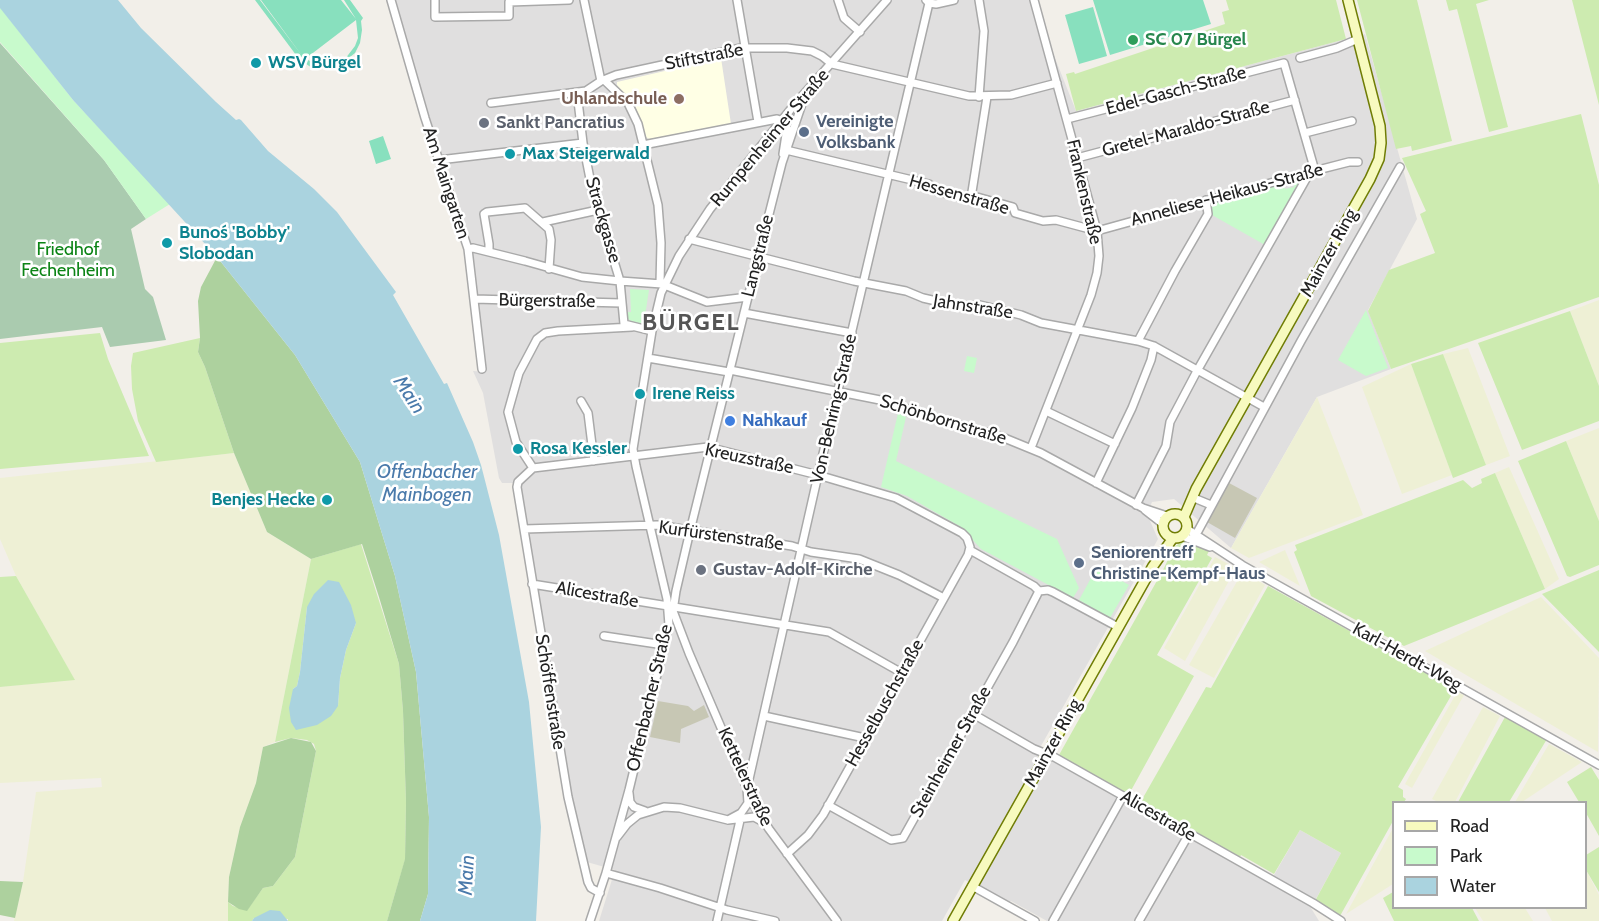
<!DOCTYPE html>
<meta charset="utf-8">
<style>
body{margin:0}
#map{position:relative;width:1599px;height:921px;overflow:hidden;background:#f2efe9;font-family:Cabin,sans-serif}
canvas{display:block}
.legend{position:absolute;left:1392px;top:801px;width:195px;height:108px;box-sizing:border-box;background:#fff;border:2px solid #a7a7a7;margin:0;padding:8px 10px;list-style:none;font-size:18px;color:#222}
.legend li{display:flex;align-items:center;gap:12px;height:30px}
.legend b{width:30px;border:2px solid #a7a7a7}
</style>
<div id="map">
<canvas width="1599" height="921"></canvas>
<ul class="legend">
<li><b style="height:8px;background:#f7fabf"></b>Road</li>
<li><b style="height:16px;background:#c8facc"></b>Park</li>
<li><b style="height:16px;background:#aad3df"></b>Water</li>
</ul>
</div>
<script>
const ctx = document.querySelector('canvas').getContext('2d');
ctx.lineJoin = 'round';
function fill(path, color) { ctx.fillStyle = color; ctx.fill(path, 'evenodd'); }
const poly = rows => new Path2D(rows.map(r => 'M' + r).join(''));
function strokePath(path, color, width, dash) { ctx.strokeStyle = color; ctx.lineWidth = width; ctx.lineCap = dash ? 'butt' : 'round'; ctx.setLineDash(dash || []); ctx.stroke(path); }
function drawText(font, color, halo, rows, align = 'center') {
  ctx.font = font + ' Cabin,sans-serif'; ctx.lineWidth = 5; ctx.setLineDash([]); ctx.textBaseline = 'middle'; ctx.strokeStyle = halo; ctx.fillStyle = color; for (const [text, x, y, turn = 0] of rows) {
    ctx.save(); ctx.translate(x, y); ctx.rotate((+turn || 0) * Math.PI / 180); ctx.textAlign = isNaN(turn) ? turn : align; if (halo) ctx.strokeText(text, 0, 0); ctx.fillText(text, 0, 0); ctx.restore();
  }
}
const residential = poly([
 [394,0,1032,0,1076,111,1365,34,1417,219,1368,310,1391,369,1317,397,1231,548,1174,499,1152,502,1147,514,1158,539,1037,753,1270,882,1300,830,1341,853,1311,908,1319,921,1047,921,1011,901,1008,903,965,880,942,921,599,921,615,870,587,862,575,814,520,489,513,483,502,483,499,478,483,393,473,371,486,372,469,236,445,158,441,158]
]);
const education = poly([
 [721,58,731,124,649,139,646,137,635,105,617,85,617,82]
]);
const construction = poly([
 [1229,483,1257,498,1235,538,1207,522],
 [658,701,688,706,694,711,704,705,709,717,681,729,680,743,650,737]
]);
const farmland = poly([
 [1599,300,1599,386,1570,311],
 [1468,348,1510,456,1486,465,1443,354],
 [1411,364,1452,475,1402,494,1362,387],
 [1317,397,1363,515,1249,558,1231,548],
 [1599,428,1599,521,1566,441],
 [234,453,267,532,311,559,275,742,263,747,256,783,240,827,229,877,228,921,14,921,23,882,36,792,102,787,101,778,0,783,0,687,74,679,16,576,0,539,0,478],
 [1509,467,1559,579,1545,589,1495,473],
 [1285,550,1300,586,1259,562],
 [1215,557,1236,568,1185,661,1164,648],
 [1243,571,1265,585,1214,678,1189,665],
 [1541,597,1599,658,1598,752,1425,651],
 [1457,692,1464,695,1412,788,1405,784],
 [1483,707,1500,716,1455,802,1438,802,1432,799],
 [1549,744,1582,762,1522,802,1515,802],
 [1393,828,1393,884,1346,914],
 [1586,870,1599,895,1599,921,1552,921,1545,908,1586,908],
 [1475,908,1525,908,1533,921,1483,921]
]);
const grass = poly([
 [1226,0,1336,0,1346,39,1076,111,1066,74,1074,72,1075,74,1225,24,1222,12,1229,10],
 [1357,0,1417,0,1452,141,1412,151,1411,146,1396,149],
 [1446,0,1489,0,1476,4,1508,127,1489,132,1457,9,1449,11],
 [1572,0,1599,0,1599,105],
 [1581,114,1599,185,1599,297,1391,369,1368,311,1389,270,1435,253,1420,214,1426,211,1402,158],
 [1570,311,1599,386,1599,421,1522,450,1478,343],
 [100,333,108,359,149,456,0,469,0,343],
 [200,338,198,352,205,367,234,453,156,462,138,421,132,389,131,366,133,353],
 [1443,354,1486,465,1453,478,1411,364],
 [1566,441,1599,521,1599,565,1570,577,1567,576,1518,461],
 [1495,473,1545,589,1404,646,1311,596,1294,552,1297,550,1295,545,1463,480,1472,488,1482,483,1481,479],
 [1183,541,1209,551,1207,555,1212,558,1157,655,1194,676,1128,796,1059,755,1163,570,1174,547],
 [361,544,399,664,403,711,406,802,405,860,387,921,288,921,288,919,254,918,252,921,228,921,228,902,233,906,247,910,263,888,273,886,295,857,316,751,314,744,307,740,291,738,275,742,311,559],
 [307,607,356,623,346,650,340,678,338,706,293,689,297,686,300,672],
 [1599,570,1599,652,1542,594],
 [16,576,75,680,0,687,0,577],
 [1268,586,1455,689,1398,787,1403,790,1403,797,1406,799,1404,802,1394,802,1393,821,1340,916,1315,901,1341,853,1300,830,1274,874,1241,855,1239,859,1140,803,1206,687,1211,688],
 [1505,717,1547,739,1509,802,1458,802],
 [1591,767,1599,780,1599,836,1586,813,1586,802,1579,802,1567,782],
 [1599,847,1599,892,1586,870,1586,855],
 [1393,892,1394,908,1472,908,1479,921,1394,921,1383,898]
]);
const forest = poly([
 [217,257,295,355,360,462,395,576,416,672,429,817,428,894,420,921,387,921,405,859,406,802,403,711,399,664,379,597,362,544,311,559,267,532,234,453,205,367,198,352,200,338,198,301,201,287],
 [291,738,311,742,316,751,295,857,273,886,263,888,247,911,239,909,228,902,229,877,240,827,256,783,263,747],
 [0,881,23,882,15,918,0,915]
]);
const cemetery = poly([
 [0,43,104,160,146,219,131,229,145,289,153,297,166,340,110,347,102,327,0,339]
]);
const park = poly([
 [0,7,73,100,170,204,146,219,104,160,0,42],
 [1298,180,1299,184,1265,245,1212,215,1209,206,1211,203,1283,183,1285,189,1294,187,1293,181],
 [630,289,649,290,645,316,649,317,648,325,631,321,626,317,626,312,631,312],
 [1366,310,1388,368,1366,376,1338,360],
 [967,356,977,358,974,373,964,371],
 [898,413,906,417,896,461,1057,539,1079,588,1073,598,981,549,961,527,907,496,881,487],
 [1097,567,1129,585,1110,618,1079,600]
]);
const pitch = poly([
 [255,0,260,0,303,57,261,0,341,0,356,19,344,0,350,0,363,18,361,21,362,30,360,43,355,53,340,65,326,69,312,68,299,59],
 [356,20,358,38,355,46,345,59,337,63,321,65,305,59],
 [1093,0,1203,0,1211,24,1110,55],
 [1093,7,1107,56,1079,64,1065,15],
 [383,136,391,159,376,164,369,141]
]);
const parking = poly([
 [787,163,772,230,767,232,784,164],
 [762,264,763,268,754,305,748,307,759,265]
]);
const water = poly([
 [0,0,118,0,141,28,216,102,236,120,239,119,241,120,268,151,314,189,337,212,396,292,393,295,444,384,447,383,473,442,481,465,499,535,529,702,541,827,536,921,420,921,428,894,429,817,416,672,395,576,360,462,295,355,217,257,73,100,0,8],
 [328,580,339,582,351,605,356,623,346,650,340,678,338,706,331,716,317,725,296,730,291,722,289,708,293,689,297,686,300,672,307,607,314,594],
 [270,910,280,911,288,921,252,921,254,918]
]);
const street = poly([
 [391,0,425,118,468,249,482,369],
 [435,0,435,17,509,16,509,2,569,0],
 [584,0,601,81],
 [737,0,758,122],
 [838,0,844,18,860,32],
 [926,0,929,3,936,4,954,0],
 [1300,58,1337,48,1358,39],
 [604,80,628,103,638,124,658,205,661,243,660,283],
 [979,97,984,31,979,0],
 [804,98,782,163,748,297,690,531,676,591,673,611,689,653,756,809,769,829,837,921],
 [491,103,586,91,601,81,616,75,741,48,787,48,812,51,822,56,832,64,969,96,1011,95,1057,83],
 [1067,119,1284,63,1315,171],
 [1305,133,1352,121],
 [643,145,777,119,785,122,787,128,783,154],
 [786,150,929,184,935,191,963,198,977,197,1013,207,1015,213,1043,221,1056,220,1097,231,1310,172,1349,162,1358,162],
 [1077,158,1295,100],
 [439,160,583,143],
 [971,198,987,97],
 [543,222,598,210],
 [689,239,854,281,906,291,923,298,963,307,980,305,1021,315,1041,323,1138,341,1154,346,1264,407],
 [468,249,473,248,525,261,582,277,620,281,592,189,583,143,578,101,580,96,586,91],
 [489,252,489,244,484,214,487,212,525,208,549,229,551,240,549,269],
 [474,299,621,303],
 [744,313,852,333],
 [652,331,624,324,620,281,662,284,707,302,748,297],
 [1138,341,1175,271,1208,214,1206,200],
 [648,358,729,372],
 [730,370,885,401,936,419,997,435,1041,453,1143,508,1167,516],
 [581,401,588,413,594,461],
 [1046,411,1115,444],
 [1031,448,1091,295,1097,273,1099,256,1097,231,1034,0],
 [533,468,516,442,508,412,519,373,537,339,545,333,558,331,632,327],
 [1096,483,1132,408,1151,360,1154,346],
 [1194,498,1211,505],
 [1136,505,1166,446,1170,422,1197,371,1310,172],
 [1145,510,1163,524],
 [524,529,657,525,792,546,811,552,859,559,899,575,944,598],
 [1187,529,1242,565,1599,765],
 [1198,531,1301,341,1400,167],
 [1182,536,1210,547],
 [532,584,829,632,902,673],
 [1039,591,1048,590,1053,592,1118,627],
 [604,636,664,645],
 [973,714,1034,749,1054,757,1313,903,1341,921],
 [764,716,865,738],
 [629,793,630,802,634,807,645,811],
 [828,805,891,840,903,838,1013,642,1039,591,1034,586,970,550],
 [728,820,741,813,748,803,747,788,818,475,929,3],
 [617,837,627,824,638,815,664,807,680,808,728,820,754,817,763,822],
 [606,873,660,888,727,910,775,921],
 [972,886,1035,921],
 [600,893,591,888,588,882,568,797,517,487,518,482,533,468,708,447,818,475,896,498,962,533,967,538,970,547,968,555,823,815,808,835,787,854],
 [590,921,606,873,629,790,669,625,667,599,636,466,633,449,652,331,661,293,679,256,710,209,795,104,887,0],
 [717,921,741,816],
 [1053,921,1123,796],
 [1139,921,1189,834]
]);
const secondary = poly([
 '1163 526a12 12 0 1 1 24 0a12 12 0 1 1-24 0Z',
 [1184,517,1196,489,1370,179,1379,159,1381,143,1380,126,1348,0],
 [953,921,1153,566,1173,538]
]);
const markers = [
 [1133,40,6,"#2e9e5b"],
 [256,63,6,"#0f9aa8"],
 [679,99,6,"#8d6e63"],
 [484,123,6,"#6b7280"],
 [804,132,6,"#5c6f8a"],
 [510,154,6,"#0f9aa8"],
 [167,243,6,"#0f9aa8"],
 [640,394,6,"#0f9aa8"],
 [730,421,6,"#3f7fe0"],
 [518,449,6,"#0f9aa8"],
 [327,500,6,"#0f9aa8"],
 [1079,563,6,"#5c6f8a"],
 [701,570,6,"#6b7280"]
];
const leisureNames = [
 ["SC 07 Bürgel",1145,40]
];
const streetNames = [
 ["Stiftstraße",704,57,-11],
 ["Edel-Gasch-Straße",1176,91,-15],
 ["Gretel-Maraldo-Straße",1186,129,-15],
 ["Rumpenheimer Straße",770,138,-50],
 ["Am Maingarten",446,183,72],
 ["Frankenstraße",1084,192,77],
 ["Hessenstraße",959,195,16],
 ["Anneliese-Heikaus-Straße",1227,195,-15],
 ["Strackgasse",603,220,74],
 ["Mainzer Ring",1329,253,-61],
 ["Langstraße",758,256,-76],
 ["Bürgerstraße",547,301,1],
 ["Jahnstraße",973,307,9],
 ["Von-Behring-Straße",834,409,-77],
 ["Schönbornstraße",943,420,17],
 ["Kreuzstraße",749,459,12],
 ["Kurfürstenstraße",721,536,8],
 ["Alicestraße",597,595,10],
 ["Karl-Herdt-Weg",1407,657,29],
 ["Schöffenstraße",550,692,81],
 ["Offenbacher Straße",650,698,-77],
 ["Hesselbuschstraße",885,703,-61],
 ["Mainzer Ring",1053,743,-61],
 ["Steinheimer Straße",951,752,-61],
 ["Kettelerstraße",745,777,65],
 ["Alicestraße",1158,816,30]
];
const cultureNames = [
 ["WSV Bürgel",268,63],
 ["Max Steigerwald",522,154],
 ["Bunoś 'Bobby'",179,233],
 ["Slobodan",179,254],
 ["Irene Reiss",652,394],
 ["Rosa Kessler",530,449],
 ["Benjes Hecke",315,500,"right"]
];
const educationNames = [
 ["Uhlandschule",667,99]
];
const serviceNames = [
 ["Vereinigte",816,122],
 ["Volksbank",816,143],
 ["Seniorentreff",1091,553],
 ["Christine-Kempf-Haus",1091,574]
];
const worshipNames = [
 ["Sankt Pancratius",496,123],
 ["Gustav-Adolf-Kirche",713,570]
];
const parkNames = [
 ["Friedhof",68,250],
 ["Fechenheim",68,271]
];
const shopNames = [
 ["Nahkauf",742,421]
];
const waterNames = [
 ["Main",409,395,57],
 ["Offenbacher",427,472],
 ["Mainbogen",427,495],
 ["Main",467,875,-87]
];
const districtNames = [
 ["BÜRGEL",691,323]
];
fill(residential, '#e0dfdf');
fill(education, '#ffffe5');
fill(construction, '#c7c7b4');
fill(farmland, '#eef0d5');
fill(grass, '#cdebb0');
fill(forest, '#add19e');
fill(cemetery, '#aacbaf');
fill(park, '#c8facc');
fill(pitch, '#88e0be');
fill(parking, '#e2e2e2');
fill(water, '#aad3df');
strokePath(street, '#a9a9a9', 10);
strokePath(secondary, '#707d05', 12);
strokePath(street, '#fff', 7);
strokePath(secondary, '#f7fabf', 9);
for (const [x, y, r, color] of markers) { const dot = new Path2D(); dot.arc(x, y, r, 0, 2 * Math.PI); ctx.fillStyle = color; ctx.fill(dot); strokePath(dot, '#fff', 2); }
drawText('bold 18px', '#27864d', '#fff', leisureNames, 'left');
drawText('18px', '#222', '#fff', streetNames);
drawText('bold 18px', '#0d838f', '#fff', cultureNames, 'left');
drawText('bold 18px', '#785e54', '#fff', educationNames, 'right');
drawText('bold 18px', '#4e5e75', '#fff', serviceNames, 'left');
drawText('bold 18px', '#5b616d', '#fff', worshipNames, 'left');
drawText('18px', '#0c8416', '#fff', parkNames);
drawText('bold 18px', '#366cbe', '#fff', shopNames, 'left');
drawText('italic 20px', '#4a7aab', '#fff', waterNames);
ctx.letterSpacing = '1.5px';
drawText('bold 24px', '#555', '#fff', districtNames);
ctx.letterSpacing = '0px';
</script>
